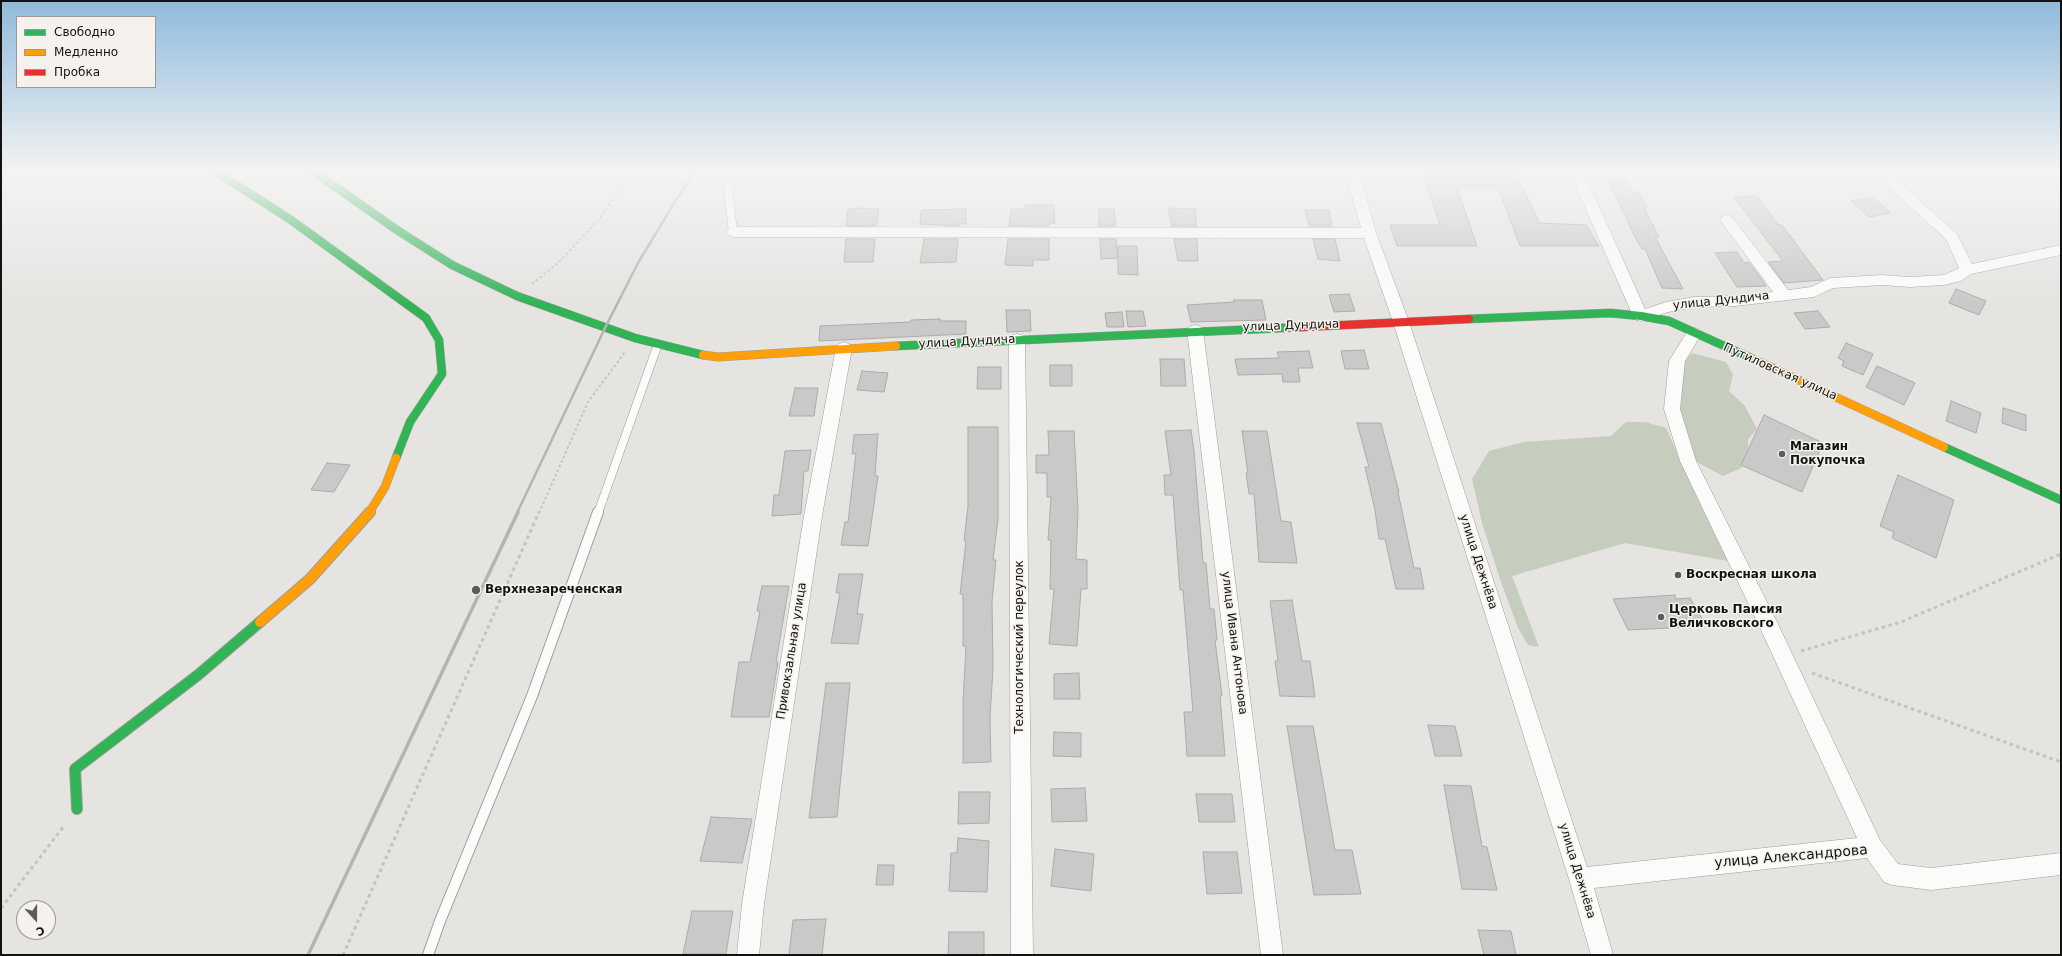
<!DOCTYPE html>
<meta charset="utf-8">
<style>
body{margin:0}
#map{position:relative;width:2062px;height:956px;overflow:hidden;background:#e5e4e1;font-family:"DejaVu Sans",sans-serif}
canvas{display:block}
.frame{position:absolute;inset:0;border:2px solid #141311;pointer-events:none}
.legend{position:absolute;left:16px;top:16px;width:140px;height:72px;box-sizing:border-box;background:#f5f2ed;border:1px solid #9b9995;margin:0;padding:5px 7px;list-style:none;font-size:12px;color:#141311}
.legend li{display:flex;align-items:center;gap:8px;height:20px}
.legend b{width:20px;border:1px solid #9b9995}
.north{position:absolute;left:16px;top:900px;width:40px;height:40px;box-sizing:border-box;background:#f5f2ed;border:1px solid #9b9995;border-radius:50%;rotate:159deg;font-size:11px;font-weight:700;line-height:16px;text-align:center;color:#141311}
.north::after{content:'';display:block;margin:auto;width:14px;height:18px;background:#5d5c5a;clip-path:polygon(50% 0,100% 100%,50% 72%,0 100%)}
</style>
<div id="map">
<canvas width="2062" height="956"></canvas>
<div class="frame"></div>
<ul class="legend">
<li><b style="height:5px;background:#30b455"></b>Свободно</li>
<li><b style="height:5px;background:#ff9f0a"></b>Медленно</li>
<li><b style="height:5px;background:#e5322d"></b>Пробка</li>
</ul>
<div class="north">С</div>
</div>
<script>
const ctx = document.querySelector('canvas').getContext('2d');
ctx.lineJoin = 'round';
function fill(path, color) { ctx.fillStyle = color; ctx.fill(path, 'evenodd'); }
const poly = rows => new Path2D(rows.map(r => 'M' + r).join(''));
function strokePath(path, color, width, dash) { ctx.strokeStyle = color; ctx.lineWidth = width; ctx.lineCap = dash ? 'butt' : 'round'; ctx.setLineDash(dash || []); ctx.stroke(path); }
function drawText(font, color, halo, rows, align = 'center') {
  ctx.font = font + ' "DejaVu Sans",sans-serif'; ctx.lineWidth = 3; ctx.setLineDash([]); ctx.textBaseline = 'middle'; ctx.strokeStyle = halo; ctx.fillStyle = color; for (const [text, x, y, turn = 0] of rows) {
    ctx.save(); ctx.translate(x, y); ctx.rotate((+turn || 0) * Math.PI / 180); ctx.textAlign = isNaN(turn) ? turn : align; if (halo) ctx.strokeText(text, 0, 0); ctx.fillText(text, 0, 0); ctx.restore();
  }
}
const green = poly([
 [1692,353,1726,362,1733,375,1729,391,1745,406,1757,429,1748,439,1748,459,1741,468,1723,476,1695,461,1680,411,1684,362],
 [1626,422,1645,422,1666,428,1704,512,1724,548,1728,561,1625,543,1512,576,1539,647,1528,645,1518,628,1500,579,1482,523,1472,479,1489,451,1524,442,1611,436]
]);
const building = poly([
 [1422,171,1514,171,1540,223,1586,225,1599,246,1520,246,1498,188,1457,188,1477,246,1397,246,1390,225,1440,225,1422,171],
 [1607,178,1626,178,1634,193,1640,193,1647,208,1644,208,1659,237,1655,237,1683,289,1662,288,1645,249,1642,249,1635,237,1607,178],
 [1757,196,1778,225,1782,225,1823,280,1784,283,1768,262,1783,261,1734,197,1757,196],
 [1873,197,1891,213,1869,217,1851,201,1873,197],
 [1025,205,1054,205,1055,223,1049,223,1049,226,1009,226,1011,209,1025,209,1025,205],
 [863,208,879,209,877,224,875,226,846,226,848,209,863,208],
 [1168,208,1196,209,1196,226,1172,226,1168,208],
 [966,209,966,224,959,224,959,226,920,224,921,210,966,209],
 [1099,209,1114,209,1116,226,1099,226,1099,209],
 [1305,210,1329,210,1332,226,1309,226,1305,210],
 [846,239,875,239,873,262,844,262,846,239],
 [924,239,958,239,956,262,920,263,924,239],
 [1008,239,1049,239,1049,260,1033,260,1033,266,1005,265,1008,239],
 [1100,239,1116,239,1118,258,1101,259,1100,239],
 [1174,239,1197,239,1198,261,1178,261,1174,239],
 [1313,239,1335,239,1340,261,1318,259,1313,239],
 [1118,246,1137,246,1138,275,1118,274,1118,246],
 [1737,252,1744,263,1749,262,1766,286,1737,287,1715,253,1737,252],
 [1956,289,1986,301,1979,315,1949,303,1956,289],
 [1349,294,1355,311,1334,312,1329,295,1349,294],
 [1234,300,1262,300,1266,320,1191,322,1187,305,1234,302,1234,300],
 [1006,310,1030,310,1031,331,1007,332,1006,310],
 [1126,311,1143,311,1146,326,1128,327,1126,311],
 [1818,311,1830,327,1805,329,1794,313,1818,311],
 [1122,312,1124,327,1107,327,1105,313,1122,312],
 [940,319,940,321,966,321,966,334,819,341,820,326,910,322,911,320,940,319],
 [1846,343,1873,354,1863,375,1842,366,1844,361,1838,358,1846,343],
 [1364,350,1369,369,1345,369,1341,351,1364,350],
 [1309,351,1313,368,1298,368,1300,382,1283,382,1282,374,1238,375,1235,359,1279,358,1277,352,1309,351],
 [1160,359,1184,359,1186,386,1161,386,1160,359],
 [1050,365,1072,365,1072,386,1050,386,1050,365],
 [1877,366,1915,383,1904,405,1866,387,1877,366],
 [978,367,1001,367,1001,389,977,389,978,367],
 [862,371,888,373,884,392,857,390,862,371],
 [795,388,818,388,814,416,789,416,795,388],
 [1951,401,1981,413,1976,433,1946,421,1951,401],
 [2003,408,2026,415,2026,431,2002,423,2003,408],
 [1764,415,1823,443,1802,492,1741,465,1764,415],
 [1357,423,1381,423,1399,492,1398,492,1414,568,1420,568,1424,589,1396,589,1385,539,1379,539,1375,510,1365,467,1369,467,1357,423],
 [968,427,998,427,998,519,993,560,996,560,992,602,993,669,990,717,991,762,963,763,963,702,966,646,963,646,963,594,960,594,966,541,964,541,968,506,968,427],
 [1191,430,1194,451,1203,563,1206,563,1210,609,1214,609,1217,640,1215,640,1222,696,1220,696,1225,756,1187,756,1184,712,1193,712,1183,590,1180,590,1173,495,1165,495,1164,475,1171,475,1165,431,1191,430],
 [1048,431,1074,431,1078,510,1076,559,1087,560,1087,589,1081,589,1077,646,1049,644,1054,589,1050,589,1051,540,1048,540,1051,497,1047,497,1047,473,1036,473,1036,455,1049,455,1048,431],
 [1242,431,1267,431,1281,521,1291,522,1297,563,1259,562,1254,494,1249,494,1246,473,1248,473,1242,431],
 [878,434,875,476,878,476,868,546,841,545,845,522,848,522,856,453,852,454,854,435,878,434],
 [811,450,808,471,804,471,801,514,772,516,774,495,779,495,785,451,811,450],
 [327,463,350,465,334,492,311,490,327,463],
 [1898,475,1954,500,1936,558,1892,538,1894,532,1880,526,1898,475],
 [839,574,863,574,857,614,863,614,858,644,831,643,840,593,836,593,839,574],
 [762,586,789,586,776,662,778,662,769,717,731,717,739,662,750,662,760,611,757,611,762,586],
 [1675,595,1676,599,1690,598,1704,622,1689,623,1690,627,1628,630,1613,599,1675,595],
 [1292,600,1302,661,1310,661,1315,697,1280,696,1275,661,1278,661,1270,601,1292,600],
 [1079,673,1080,699,1054,699,1054,674,1079,673],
 [826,683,850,683,837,817,809,818,826,683],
 [1428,725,1455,726,1462,756,1435,756,1428,725],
 [1287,726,1313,726,1335,850,1352,850,1361,894,1314,895,1287,726],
 [1054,732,1081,733,1081,757,1053,756,1054,732],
 [1444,785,1471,786,1482,846,1487,847,1497,890,1462,889,1444,785],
 [1085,788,1087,821,1052,822,1051,789,1085,788],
 [959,792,990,792,989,823,958,824,959,792],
 [1196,794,1232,794,1235,822,1199,822,1196,794],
 [711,817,752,819,742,863,700,861,711,817],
 [958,838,989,841,987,892,949,891,951,853,957,853,958,838],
 [1055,849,1094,854,1091,891,1051,886,1055,849],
 [1203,852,1237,852,1242,893,1207,894,1203,852],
 [878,865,894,865,893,885,876,885,878,865],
 [692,911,733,911,726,954,683,954,692,911],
 [826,919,822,955,789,955,793,920,826,919],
 [1478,930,1511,931,1516,955,1484,955,1478,930],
 [949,932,984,932,984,955,948,955,949,932]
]);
const pathFar1 = poly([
 [532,284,558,263,600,218,632,171],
 [539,513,588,402,625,352]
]);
const path = poly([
 [1801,651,1901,622,2061,554],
 [1812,673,2061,762],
 [1,908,64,826],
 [343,955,539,512]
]);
const laneFar1 = poly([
 [733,232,728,189,736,171],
 [598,513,658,344]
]);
const lane = poly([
 [428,955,440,921,532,696,598,512]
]);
const street = poly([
 [1345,171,1359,171,1376,233,1409,322,1587,867,1857,838,1761,630,1680,461,1664,409,1669,361,1689,329,1694,328,1699,329,1702,333,1685,361,1680,409,1696,461,1777,622,1880,840,1898,864,1931,868,2061,853,2061,875,1931,890,1892,885,1884,882,1867,858,1594,888,1613,955,1591,955,1569,879,1393,322,1364,238,733,237,728,235,726,232,728,229,733,227,1361,228,1345,171],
 [1569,171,1583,171,1645,309,1666,302,1694,297,1735,296,1773,292,1720,220,1722,217,1727,215,1732,217,1788,290,1811,287,1830,278,1882,275,1910,277,1944,275,1959,268,1946,239,1871,171,1886,171,1957,234,1972,264,2061,245,2061,255,1971,274,1961,281,1944,285,1910,287,1882,285,1833,288,1814,297,1735,306,1694,307,1668,312,1641,321,1636,320,1633,316,1569,171],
 [1195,325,1200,326,1203,330,1283,955,1261,955,1187,330,1190,326,1195,325],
 [1017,334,1022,335,1025,339,1033,955,1011,955,1009,339,1012,335,1017,334],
 [844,342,849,344,852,348,822,516,764,904,759,955,737,955,742,904,804,516,836,348,839,344,844,342]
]);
const fastFar1 = poly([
 [215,171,291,220,426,318,439,340,442,374,410,422,396,458],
 [313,171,397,230,452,265,517,296,635,338,703,355],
 [1469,319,1610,313,1641,316,1669,321,1753,359],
 [896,346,1303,327],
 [1944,447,2061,500]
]);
const fast = poly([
 [77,809,75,769,198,675,260,622]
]);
const slowFar1 = poly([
 [703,355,718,357,896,346],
 [1753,359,1944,447],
 [369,513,385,487,396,458]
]);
const slow = poly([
 [260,622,310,579,370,512]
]);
const jam = poly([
 [1303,327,1469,319]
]);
const railFar1 = poly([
 [517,513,605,328,638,263,676,200,696,171]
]);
const rail = poly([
 [308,955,518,512]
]);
const markers = [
 [1782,454,4,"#5d5c5a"],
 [1678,575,4,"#5d5c5a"],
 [476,590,5,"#5d5c5a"],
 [1661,617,4,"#5d5c5a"]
];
const streetNames = [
 ["улица Дундича",1721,301,-6],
 ["улица Дундича",1291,326,-2],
 ["улица Дундича",967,342,-3],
 ["Путиловская улица",1780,372,24],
 ["улица Дежнёва",1478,562,72],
 ["улица Ивана Антонова",1234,643,83],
 ["Технологический переулок",1020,647,-90],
 ["Привокзальная улица",792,651,-81],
 ["улица Дежнёва",1577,871,73]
];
const poiNames = [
 ["Магазин",1790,447],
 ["Покупочка",1790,461],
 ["Воскресная школа",1686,575],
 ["Верхнезареченская",485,590],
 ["Церковь Паисия",1669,610],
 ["Величковского",1669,624]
];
const nearStreetnames = [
 ["улица Александрова",1791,857,-5]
];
fill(green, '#c6ccbe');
fill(building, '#cac8c8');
strokePath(building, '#acabaa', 1);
strokePath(laneFar1, '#9e9c9a', 9);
strokePath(lane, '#9e9c9a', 12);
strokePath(street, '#9e9c9a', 1);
strokePath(fastFar1, '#9e9c9a', 9);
strokePath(fast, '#9e9c9a', 12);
strokePath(slowFar1, '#9e9c9a', 9);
strokePath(slow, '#9e9c9a', 12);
strokePath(jam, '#9e9c9a', 9);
strokePath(pathFar1, '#c3c3c3', 2, [2.5, 2.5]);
strokePath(path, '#c3c3c3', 3, [3.5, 3.5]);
strokePath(laneFar1, '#fbfbfa', 8);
strokePath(lane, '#fbfbfa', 10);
fill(street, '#fbfbfa');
strokePath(fastFar1, '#30b455', 8);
strokePath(fast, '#30b455', 10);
strokePath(slowFar1, '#ff9f0a', 8);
strokePath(slow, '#ff9f0a', 10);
strokePath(jam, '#e5322d', 8);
strokePath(railFar1, '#b4b4b2', 2.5);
strokePath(rail, '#b4b4b2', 3.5);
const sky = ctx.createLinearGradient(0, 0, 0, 305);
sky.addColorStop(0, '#8fbadc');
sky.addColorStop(0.56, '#f3f3f2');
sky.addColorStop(1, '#f3f3f200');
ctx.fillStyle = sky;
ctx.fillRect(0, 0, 2062, 305);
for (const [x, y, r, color] of markers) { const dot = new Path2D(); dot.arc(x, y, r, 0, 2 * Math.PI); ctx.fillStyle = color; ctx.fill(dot); strokePath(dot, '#f5f2ed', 1.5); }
drawText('12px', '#141311', '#f5f2ed', streetNames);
drawText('bold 12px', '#141311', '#f5f2ed', poiNames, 'left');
drawText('14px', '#141311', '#f5f2ed', nearStreetnames);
</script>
